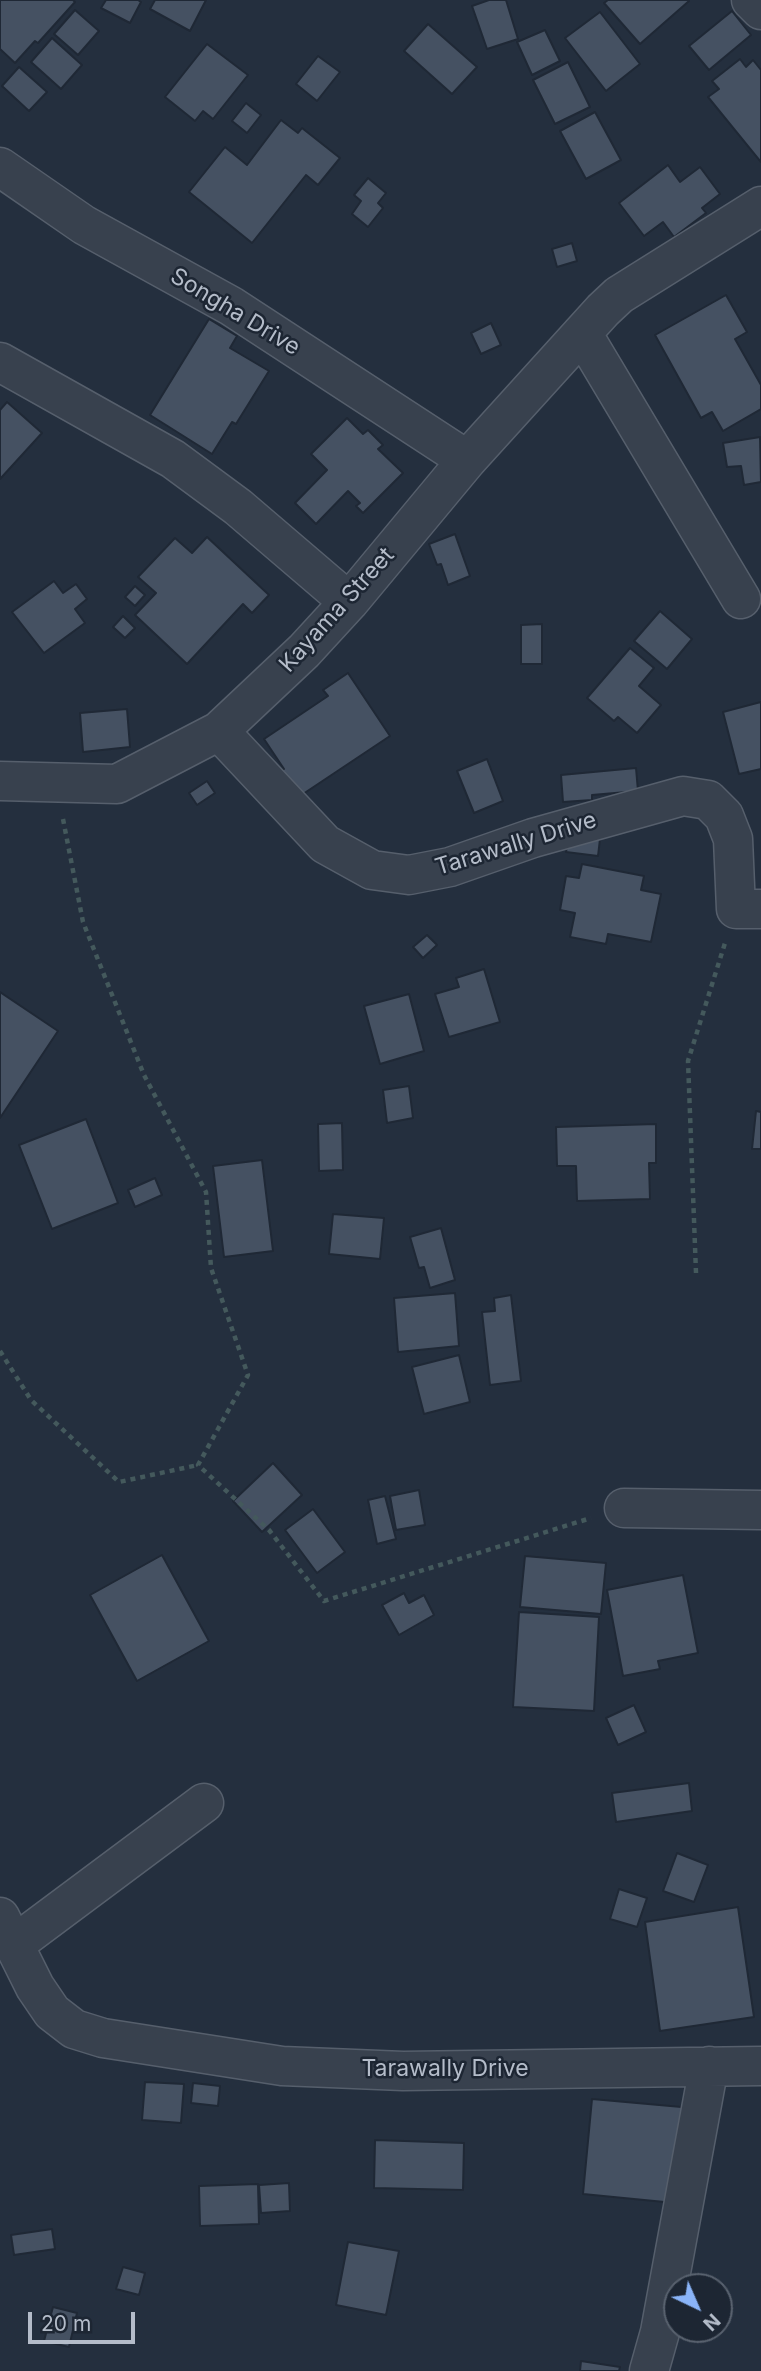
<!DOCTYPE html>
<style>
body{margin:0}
#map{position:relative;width:761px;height:2371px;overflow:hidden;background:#242f3e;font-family:Inter,sans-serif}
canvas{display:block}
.north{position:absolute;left:663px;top:2273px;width:70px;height:70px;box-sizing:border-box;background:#1d2633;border:2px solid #59626f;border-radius:50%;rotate:136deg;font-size:19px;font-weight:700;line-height:28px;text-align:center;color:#b4bcc9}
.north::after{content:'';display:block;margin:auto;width:24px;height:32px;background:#8ab4f8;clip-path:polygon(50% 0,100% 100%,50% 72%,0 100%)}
.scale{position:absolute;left:28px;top:2312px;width:107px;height:32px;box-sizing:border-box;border:4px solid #b4bcc9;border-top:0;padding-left:9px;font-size:21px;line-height:24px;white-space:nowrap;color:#b4bcc9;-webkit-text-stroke:5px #1d2633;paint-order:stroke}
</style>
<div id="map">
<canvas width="761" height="2371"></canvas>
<div class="north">N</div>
<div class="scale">20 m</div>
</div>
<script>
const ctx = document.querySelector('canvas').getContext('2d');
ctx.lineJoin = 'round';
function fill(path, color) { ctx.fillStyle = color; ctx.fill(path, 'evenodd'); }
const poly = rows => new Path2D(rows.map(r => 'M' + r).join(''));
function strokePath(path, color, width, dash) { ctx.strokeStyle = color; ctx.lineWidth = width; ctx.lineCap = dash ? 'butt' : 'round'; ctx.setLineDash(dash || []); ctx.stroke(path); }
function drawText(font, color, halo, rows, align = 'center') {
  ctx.font = font + ' Inter,sans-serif'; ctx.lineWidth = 5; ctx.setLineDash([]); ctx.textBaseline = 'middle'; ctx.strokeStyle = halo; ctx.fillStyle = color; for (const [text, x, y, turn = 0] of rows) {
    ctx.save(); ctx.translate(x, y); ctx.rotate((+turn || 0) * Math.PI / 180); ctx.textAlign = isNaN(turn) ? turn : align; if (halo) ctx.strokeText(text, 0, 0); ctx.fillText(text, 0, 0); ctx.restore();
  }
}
const building = poly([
 [0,0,73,0,75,2,38,43,35,41,15,63,0,49,0,0],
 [106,0,138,0,141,2,130,23,101,8,106,0],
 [155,0,206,0,190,31,150,9,155,0],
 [489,0,506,0,518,39,487,49,472,6,489,0],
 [608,0,688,0,689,1,640,44,604,3,608,0],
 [75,10,99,31,78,55,54,34,75,10],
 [732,11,751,35,709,70,689,46,732,11],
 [600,12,640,64,606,91,565,38,600,12],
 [428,24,477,67,452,94,404,51,428,24],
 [545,30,560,61,532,75,517,42,545,30],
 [52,38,82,65,61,89,31,62,52,38],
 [207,44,248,75,213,119,203,111,195,121,165,97,207,44],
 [318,56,340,72,317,101,296,84,318,56],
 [740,59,746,67,753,60,761,70,761,162,708,97,719,89,712,81,740,59],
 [568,62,590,107,555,124,533,80,568,62],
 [19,67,47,92,29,111,2,86,19,67],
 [246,103,261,115,247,133,232,121,246,103],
 [595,112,621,160,586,179,560,131,595,112],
 [281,120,298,133,302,128,340,158,318,185,306,175,252,243,189,192,225,147,247,165,281,120],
 [668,165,680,182,700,167,720,194,702,208,706,213,674,237,663,222,644,236,619,203,668,165],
 [368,178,386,193,378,203,383,208,368,227,352,214,361,201,354,195,368,178],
 [572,243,577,261,557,267,552,249,572,243],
 [726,295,747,332,735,339,761,385,761,409,723,431,712,412,701,418,655,335,726,295],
 [209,319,237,336,230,348,269,371,236,424,232,422,212,454,150,415,209,319],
 [491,323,501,345,481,354,471,333,491,323],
 [7,402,42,433,0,479,0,410,7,402],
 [347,418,363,434,368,430,383,445,378,449,403,473,363,513,356,506,360,503,348,491,316,524,295,503,327,470,311,454,347,418],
 [760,437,761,482,744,485,741,466,727,467,723,443,760,437],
 [455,534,470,576,448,585,441,564,437,565,429,544,455,534],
 [207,537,269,595,252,613,243,604,187,664,135,615,156,593,138,577,175,538,192,553,207,537],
 [54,581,63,593,76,584,87,599,75,609,85,623,44,653,12,612,54,581],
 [135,586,145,595,135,606,125,597,135,586],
 [660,611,692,639,667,669,634,641,660,611],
 [123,616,135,628,125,638,113,627,123,616],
 [542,624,542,664,521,664,521,625,542,624],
 [630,648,654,668,639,686,661,705,637,733,618,717,614,721,587,698,630,648],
 [348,673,390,736,294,800,276,774,284,769,264,739,328,696,323,690,348,673],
 [761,702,761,769,739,774,723,712,761,702],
 [127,709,130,747,83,752,80,713,127,709],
 [487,759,503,801,474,813,457,771,487,759],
 [636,768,638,791,592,795,592,800,563,802,561,775,636,768],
 [207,781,215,793,197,805,189,793,207,781],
 [569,835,600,839,598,856,566,852,569,835],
 [582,864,644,876,641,890,661,894,651,942,608,934,606,944,570,937,575,913,560,910,566,876,579,878,582,864],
 [427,935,437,945,423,958,413,947,427,935],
 [484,969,500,1022,449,1037,435,994,459,987,456,978,484,969],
 [0,992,58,1031,0,1118,0,992],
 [409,994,424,1051,380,1064,364,1006,409,994],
 [409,1086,413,1118,387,1123,383,1090,409,1086],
 [756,1111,761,1112,761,1149,752,1149,756,1111],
 [86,1119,118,1203,52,1229,19,1145,86,1119],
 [342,1123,343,1170,319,1171,318,1124,342,1123],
 [656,1124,656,1163,649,1163,650,1199,577,1201,576,1166,557,1166,556,1127,656,1124],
 [262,1160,273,1251,224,1257,213,1166,262,1160],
 [155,1178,162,1195,135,1207,128,1190,155,1178],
 [333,1214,384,1218,380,1259,329,1254,333,1214],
 [441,1228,455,1280,430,1288,424,1267,419,1268,410,1237,441,1228],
 [455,1293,459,1346,398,1352,394,1298,455,1293],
 [511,1295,521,1381,490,1385,482,1312,495,1311,494,1298,511,1295],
 [459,1355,470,1402,424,1414,412,1367,459,1355],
 [273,1463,302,1495,262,1532,233,1501,273,1463],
 [419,1490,425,1525,396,1530,390,1496,419,1490],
 [385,1496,396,1539,377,1544,368,1500,385,1496],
 [313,1509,345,1552,317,1573,285,1530,313,1509],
 [162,1555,209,1641,137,1681,90,1595,162,1555],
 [525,1556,606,1563,601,1614,520,1607,525,1556],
 [683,1575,698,1653,658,1661,660,1669,623,1676,607,1590,683,1575],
 [404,1593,409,1603,424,1595,434,1615,399,1635,382,1605,404,1593],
 [519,1612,599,1617,594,1711,513,1707,519,1612],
 [634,1705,646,1732,618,1745,606,1718,634,1705],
 [689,1783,692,1811,616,1822,612,1793,689,1783],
 [677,1853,708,1865,694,1902,663,1891,677,1853],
 [619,1889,647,1898,637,1927,610,1919,619,1889],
 [738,1907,754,2017,660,2031,645,1922,738,1907],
 [145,2082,184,2084,181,2123,142,2120,145,2082],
 [193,2083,220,2086,218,2106,191,2103,193,2083],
 [592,2099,704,2109,695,2205,583,2194,592,2099],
 [375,2140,464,2143,463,2190,374,2188,375,2140],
 [289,2183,290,2211,261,2213,259,2185,289,2183],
 [258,2184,259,2224,200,2226,199,2186,258,2184],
 [52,2229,55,2249,14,2255,11,2235,52,2229],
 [348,2242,399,2251,386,2315,336,2305,348,2242],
 [123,2267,145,2273,139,2295,116,2289,123,2267],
 [53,2307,77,2313,69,2347,44,2341,53,2307],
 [581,2361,620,2367,619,2371,580,2371,581,2361]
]);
const path = poly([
 [63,819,83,922,144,1075,206,1192,211,1268,248,1375,198,1465,269,1530,324,1601,591,1518],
 [696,1273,688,1061,725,943],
 [0,1351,31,1400,119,1482,198,1465]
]);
const street = poly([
 [751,0,761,10],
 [0,167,84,225,231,306,467,460],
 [582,333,741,599],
 [0,362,173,459,238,507,349,602],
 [219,731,325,844,372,870,409,875,450,867,533,838,683,796,708,800,724,816,733,839,736,909,761,909],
 [0,781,117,784,219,731,304,651,349,602,467,460,603,310,619,295,761,206],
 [624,1508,761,1510],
 [0,1917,35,1987,52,2012,74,2029,103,2038,282,2066,403,2071,761,2066],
 [15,1944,204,1803],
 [649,2371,660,2332,709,2066]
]);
const streetNames = [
 ["Songha Drive",235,312,31],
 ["Kayama Street",337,610,-48],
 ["Tarawally Drive",516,844,-17],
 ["Tarawally Drive",445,2069]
];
fill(building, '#455162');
strokePath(building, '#1f2835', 2);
strokePath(street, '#565f6c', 41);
strokePath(path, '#44595c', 4.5, [5, 5]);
strokePath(street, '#38414e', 38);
drawText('23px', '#b4bcc9', '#1d2633', streetNames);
</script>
